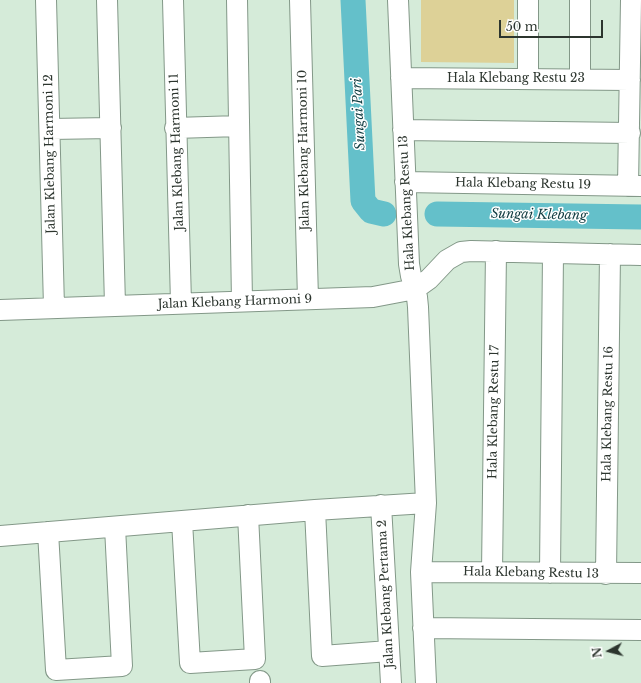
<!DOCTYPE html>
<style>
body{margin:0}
#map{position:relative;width:641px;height:683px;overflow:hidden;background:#d5ebd9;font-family:"Libre Baskerville",serif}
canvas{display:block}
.north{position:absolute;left:589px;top:631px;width:40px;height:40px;-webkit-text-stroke:3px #fff;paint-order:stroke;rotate:263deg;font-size:11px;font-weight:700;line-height:16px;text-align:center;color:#2c352e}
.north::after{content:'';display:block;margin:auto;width:14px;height:18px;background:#2c352e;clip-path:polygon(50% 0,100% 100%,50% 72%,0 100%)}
.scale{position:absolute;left:499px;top:20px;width:104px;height:18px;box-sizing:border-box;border:2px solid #2c352e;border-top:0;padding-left:5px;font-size:12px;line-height:14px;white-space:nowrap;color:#2c352e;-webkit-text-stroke:3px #fff;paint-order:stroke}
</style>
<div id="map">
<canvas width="641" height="683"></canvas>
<div class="north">N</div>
<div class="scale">50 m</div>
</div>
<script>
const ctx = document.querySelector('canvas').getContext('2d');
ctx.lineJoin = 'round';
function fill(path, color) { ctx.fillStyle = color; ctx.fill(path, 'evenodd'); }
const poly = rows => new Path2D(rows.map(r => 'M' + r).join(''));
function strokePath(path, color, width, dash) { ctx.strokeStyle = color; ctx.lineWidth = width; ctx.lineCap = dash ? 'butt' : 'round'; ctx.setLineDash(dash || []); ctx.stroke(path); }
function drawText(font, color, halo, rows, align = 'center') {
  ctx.font = font + ' "Libre Baskerville",serif'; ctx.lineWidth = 3; ctx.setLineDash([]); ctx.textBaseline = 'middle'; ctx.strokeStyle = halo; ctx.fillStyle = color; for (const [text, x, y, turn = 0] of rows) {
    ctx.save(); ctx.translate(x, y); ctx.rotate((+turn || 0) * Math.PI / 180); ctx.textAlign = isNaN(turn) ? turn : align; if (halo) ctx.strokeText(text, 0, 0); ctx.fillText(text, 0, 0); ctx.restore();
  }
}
const green = poly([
 [421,0,514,0,514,63,421,62]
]);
const river = poly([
 [353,0,363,201,371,211,384,214],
 [437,214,641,217]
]);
const minor = poly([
 [46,0,54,307],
 [107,0,115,305],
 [173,0,181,303],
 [237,0,242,301],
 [300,0,308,299],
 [398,0,409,264,411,276,417,297,418,307,426,503,421,572,426,683],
 [528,0,528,79],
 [401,78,630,80],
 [580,79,580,0],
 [175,128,239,126],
 [50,129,111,128],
 [403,130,630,133],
 [405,182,641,186],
 [628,186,631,0],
 [0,310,373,297,415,289,429,279,447,260,461,252,471,251,641,255],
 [381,505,391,683],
 [315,510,322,656,389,651],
 [182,521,190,663,255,659,248,515],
 [48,532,56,670,122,666,115,527],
 [0,536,315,510,426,503],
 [421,572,641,573],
 [492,572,496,251],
 [550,573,553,253],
 [606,574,610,254],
 [423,628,641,630],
 [260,681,260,683]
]);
const streetNames = [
 ["Hala Klebang Restu 23",516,79],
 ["Jalan Klebang Harmoni 10",304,150,-91],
 ["Jalan Klebang Harmoni 11",177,152,-92],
 ["Jalan Klebang Harmoni 12",50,154,-91],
 ["Hala Klebang Restu 19",523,184,1],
 ["Hala Klebang Restu 13",407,203,-93],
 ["Jalan Klebang Harmoni 9",235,302,-2],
 ["Hala Klebang Restu 17",494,412,-89],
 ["Hala Klebang Restu 16",608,414,-89],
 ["Hala Klebang Restu 13",531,573,1],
 ["Jalan Klebang Pertama 2",386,594,-93]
];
const waterNames = [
 ["Sungai Pari",359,114,-93],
 ["Sungai Klebang",539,215,1]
];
fill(green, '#ddd197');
strokePath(river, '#64c0ca', 25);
strokePath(minor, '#839888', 22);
strokePath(minor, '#fff', 20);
drawText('12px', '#2c352e', '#fff', streetNames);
drawText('italic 13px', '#103c41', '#fff', waterNames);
</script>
